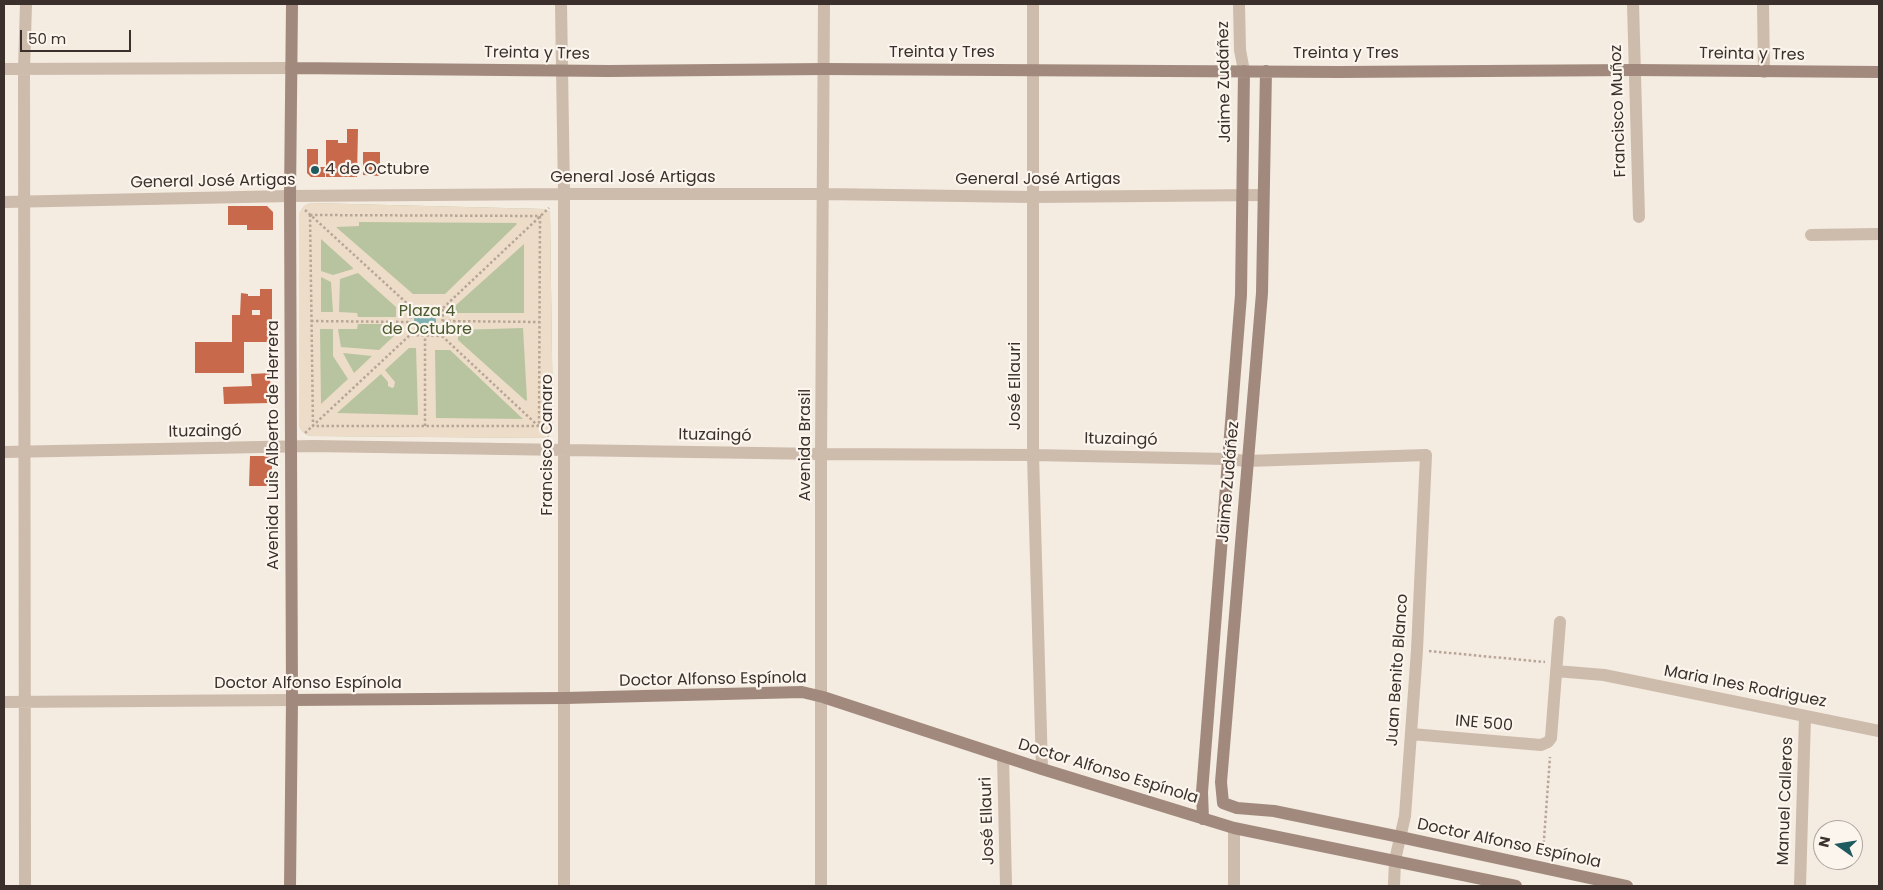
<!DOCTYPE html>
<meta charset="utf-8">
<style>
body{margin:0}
#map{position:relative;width:1883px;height:890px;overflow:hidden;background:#f4ebe1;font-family:Poppins,sans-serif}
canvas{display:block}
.frame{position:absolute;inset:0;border:5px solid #3b302b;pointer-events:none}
.north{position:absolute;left:1813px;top:820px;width:50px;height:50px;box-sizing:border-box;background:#fbf5ee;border:1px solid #aea6a0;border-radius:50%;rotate:283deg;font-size:14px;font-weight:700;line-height:20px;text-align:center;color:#3b302b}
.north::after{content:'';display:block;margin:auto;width:18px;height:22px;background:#1f5a5e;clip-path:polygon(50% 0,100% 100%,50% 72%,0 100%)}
.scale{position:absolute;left:20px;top:30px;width:111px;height:22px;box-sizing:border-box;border:2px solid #3b302b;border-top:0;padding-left:6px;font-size:15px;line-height:18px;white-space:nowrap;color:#3b302b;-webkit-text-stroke:4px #fbf5ee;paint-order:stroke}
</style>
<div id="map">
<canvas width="1883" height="890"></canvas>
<div class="frame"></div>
<div class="north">N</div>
<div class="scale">50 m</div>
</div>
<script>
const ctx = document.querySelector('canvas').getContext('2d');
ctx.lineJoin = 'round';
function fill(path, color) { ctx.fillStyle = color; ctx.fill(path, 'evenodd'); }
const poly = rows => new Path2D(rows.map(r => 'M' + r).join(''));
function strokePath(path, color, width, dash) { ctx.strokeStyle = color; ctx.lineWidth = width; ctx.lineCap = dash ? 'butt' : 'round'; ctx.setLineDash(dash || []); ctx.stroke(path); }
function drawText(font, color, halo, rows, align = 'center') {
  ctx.font = font + ' Poppins,sans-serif'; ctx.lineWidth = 4.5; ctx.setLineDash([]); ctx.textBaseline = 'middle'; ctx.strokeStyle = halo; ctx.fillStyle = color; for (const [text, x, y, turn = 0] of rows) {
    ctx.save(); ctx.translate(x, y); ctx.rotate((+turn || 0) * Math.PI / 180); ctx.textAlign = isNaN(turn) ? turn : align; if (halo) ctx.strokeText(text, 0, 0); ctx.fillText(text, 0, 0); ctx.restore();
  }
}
const green = poly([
 [311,203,544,209,550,212,553,428,548,437,543,438,312,436,307,435,302,431,299,425,299,214,304,206]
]);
const plaza = poly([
 [311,203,544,209,550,212,553,428,548,437,543,438,312,436,307,435,302,431,299,425,299,214,304,206],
 [359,222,516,223,517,224,445,294,413,294,336,227,359,226],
 [321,239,353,268,353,269,333,275,321,271],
 [524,244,524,313,455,313,455,306],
 [358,273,396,307,396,317,358,317,357,313,339,312,340,279],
 [321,277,331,282,333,312,321,312],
 [358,324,395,324,396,334,379,350,341,347,338,329,357,329],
 [523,328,527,400,526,401,458,340,458,330],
 [320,329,333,329,333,356,348,379,321,404],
 [409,348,416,348,418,415,337,413,381,374,388,382,388,386,392,388,394,387,395,382,385,370],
 [435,350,450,350,523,419,436,418],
 [343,353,372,356,354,373]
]);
const water = poly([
 '414 321a11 11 0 1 1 22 0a11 11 0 1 1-22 0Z'
]);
const building = poly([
 [347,129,358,129,357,177,326,177,326,140,338,140,338,143,347,143],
 [307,149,318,149,318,167,325,167,325,177,311,177,307,173],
 [363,152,380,152,380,176,363,175],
 [228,206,267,206,273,212,273,230,247,230,247,225,228,225],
 [260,289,272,289,272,342,244,342,244,373,195,373,195,342,232,342,232,315,240,315,241,293,248,294,248,296,260,296],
 [252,310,260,310,260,315,252,315],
 [270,373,271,403,224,404,223,387,252,386,251,374],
 [250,456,272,456,272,486,249,486]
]);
const path = poly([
 [305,210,411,307],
 [310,215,540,216,539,426,313,426,310,215],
 [443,308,549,208],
 [311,321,410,322],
 [443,321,539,322],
 [442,336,549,436],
 [425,426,425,336],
 [305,433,410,335,442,336,443,308,411,307,410,335],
 [1429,651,1545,662],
 [1543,853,1550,757]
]);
const street = poly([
 [561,4,564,194,564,886],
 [1033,4,1033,455,1042,769],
 [1239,4,1240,50,1244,71],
 [1633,4,1639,217],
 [1763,4,1764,72],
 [4,69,291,68],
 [4,202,290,196,564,194,824,194,1032,197,1263,195],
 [1811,235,1879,234],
 [4,452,313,446,821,454,1033,455,1227,459,1247,461,1426,455,1417,650,1405,816,1395,860,1394,886],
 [1556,671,1604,675,1879,731],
 [4,702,292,700],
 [1411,734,1541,745,1548,742,1551,738,1560,622],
 [1003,756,1006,886],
 [1234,828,1234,886],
 [25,886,24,69,26,4],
 [821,886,821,454,824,4],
 [1800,886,1805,717]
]);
const secondary = poly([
 [291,68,609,71,824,69,1339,72,1634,70,1879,72],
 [1266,71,1262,293,1221,782,1223,803,1237,808,1274,811,1400,837,1627,886],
 [292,700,565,698,802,692,823,697,1042,769,1234,828,1516,886],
 [1203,819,1202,792,1241,295,1244,71],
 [290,886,292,700,290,196,292,4]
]);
const markers = [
 [315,170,5,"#1f5a5e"]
];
const streetNames = [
 ["Treinta y Tres",942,53],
 ["Treinta y Tres",537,54,1],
 ["Treinta y Tres",1346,54],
 ["Treinta y Tres",1752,55,1],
 ["Jaime Zudáñez",1225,82,-91],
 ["Francisco Muñoz",1619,111,-92],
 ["General José Artigas",633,178],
 ["General José Artigas",1038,180],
 ["General José Artigas",213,182,-1],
 ["José Ellauri",1016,386,-90],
 ["Ituzaingó",205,432,-1],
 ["Ituzaingó",715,436,1],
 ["Ituzaingó",1121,440,1],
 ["Avenida Luis Alberto de Herrera",274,445,-90],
 ["Francisco Canaro",548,445,-90],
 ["Avenida Brasil",806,445,-90],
 ["Jaime Zudáñez",1229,482,-85],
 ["Juan Benito Blanco",1398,670,-86],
 ["Doctor Alfonso Espínola",713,680,-1],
 ["Doctor Alfonso Espínola",308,684],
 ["Maria Ines Rodriguez",1745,687,11],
 ["INE 500",1484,724,5],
 ["Doctor Alfonso Espínola",1108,772,17],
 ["Manuel Calleros",1786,801,-88],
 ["José Ellauri",988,821,-92],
 ["Doctor Alfonso Espínola",1509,844,12]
];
const poiNames = [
 ["4 de Octubre",325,170]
];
const parkNames = [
 ["Plaza 4",427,312],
 ["de Octubre",427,330]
];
fill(green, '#b8c4a0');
fill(plaza, '#ecdcc8');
fill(water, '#7fb0b2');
fill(building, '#c8694b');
strokePath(path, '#b9a596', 2.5, [2.5, 2.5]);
strokePath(street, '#cdbbac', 12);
strokePath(secondary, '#a18a7d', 12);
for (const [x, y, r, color] of markers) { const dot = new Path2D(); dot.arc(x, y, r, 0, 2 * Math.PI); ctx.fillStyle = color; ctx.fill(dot); strokePath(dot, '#fbf5ee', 2); }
drawText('16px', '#3b302b', '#fbf5ee', streetNames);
drawText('16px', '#3b302b', '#fbf5ee', poiNames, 'left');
drawText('16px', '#4a5a2e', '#fbf5ee', parkNames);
</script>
